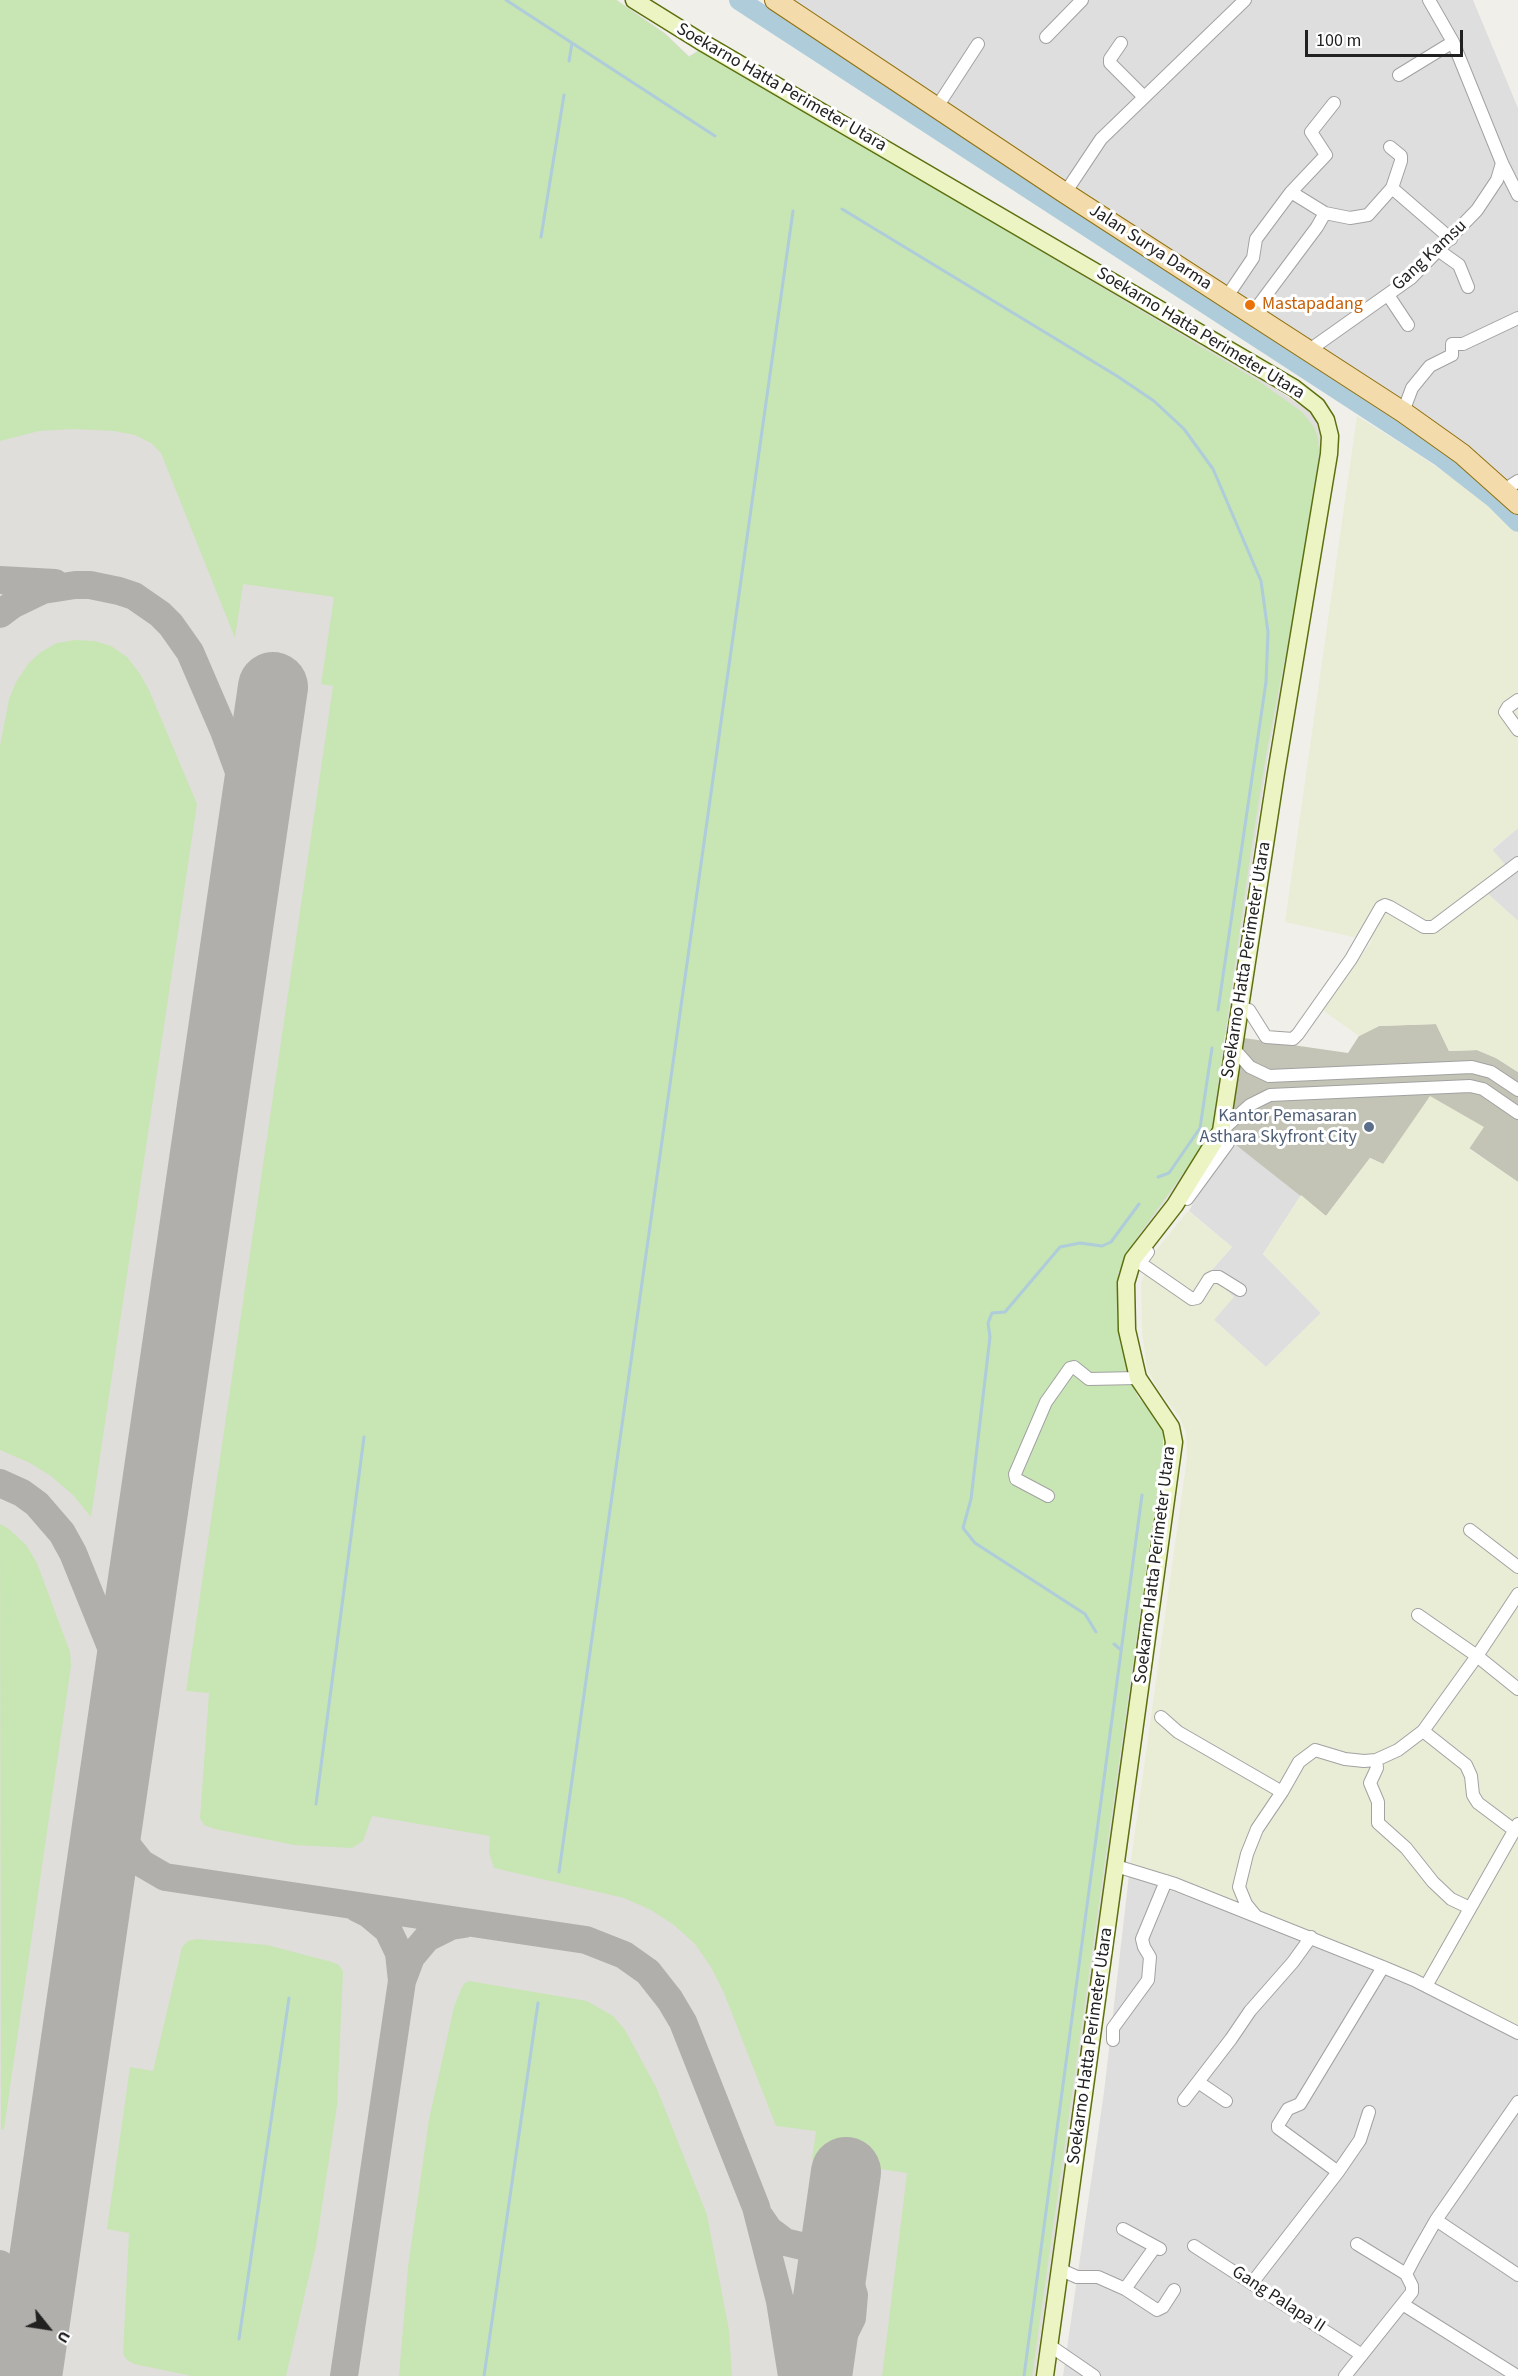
<!DOCTYPE html>
<style>
body{margin:0}
#map{position:relative;width:1518px;height:2376px;overflow:hidden;background:#f0efe9;font-family:"Source Sans 3",sans-serif}
canvas{display:block}
.north{position:absolute;left:18px;top:2298px;width:60px;height:60px;-webkit-text-stroke:4px #fff;paint-order:stroke;rotate:120deg;font-size:16px;font-weight:700;line-height:24px;text-align:center;color:#212121}
.north::after{content:'';display:block;margin:auto;width:21px;height:27px;background:#212121;clip-path:polygon(50% 0,100% 100%,50% 72%,0 100%)}
.scale{position:absolute;left:1305px;top:30px;width:158px;height:27px;box-sizing:border-box;border:3px solid #212121;border-top:0;padding-left:8px;font-size:18px;line-height:21px;white-space:nowrap;color:#212121;-webkit-text-stroke:4px #fff;paint-order:stroke}
</style>
<div id="map">
<canvas width="1518" height="2376"></canvas>
<div class="north">U</div>
<div class="scale">100 m</div>
</div>
<script>
const ctx = document.querySelector('canvas').getContext('2d');
ctx.lineJoin = 'round';
function fill(path, color) { ctx.fillStyle = color; ctx.fill(path, 'evenodd'); }
const poly = rows => new Path2D(rows.map(r => 'M' + r).join(''));
function strokePath(path, color, width, dash) { ctx.strokeStyle = color; ctx.lineWidth = width; ctx.lineCap = dash ? 'butt' : 'round'; ctx.setLineDash(dash || []); ctx.stroke(path); }
function drawText(font, color, halo, rows, align = 'center') {
  ctx.font = font + ' "Source Sans 3",sans-serif'; ctx.lineWidth = 6; ctx.setLineDash([]); ctx.textBaseline = 'middle'; ctx.strokeStyle = halo; ctx.fillStyle = color; for (const [text, x, y, turn = 0] of rows) {
    ctx.save(); ctx.translate(x, y); ctx.rotate((+turn || 0) * Math.PI / 180); ctx.textAlign = isNaN(turn) ? turn : align; if (halo) ctx.strokeText(text, 0, 0); ctx.fillText(text, 0, 0); ctx.restore();
  }
}
const residential = poly([
 [793,0,1473,0,1518,108,1518,493,1382,388],
 [1518,828,1518,921,1488,894,1511,872,1492,850],
 [1227,1138,1301,1195,1263,1254,1321,1313,1266,1367,1214,1320,1209,1273,1232,1247,1189,1211],
 [1129,1875,1450,1993,1518,2027,1518,2376,1063,2376,1104,2092]
]);
const airport = poly([
 [0,0,617,0,665,33,689,56,702,48,1261,379,1306,409,1313,416,1317,425,1321,438,1321,454,1300,586,1268,756,1226,1035,1217,1030,1210,1041,1224,1050,1213,1127,1195,1159,1129,1252,1121,1279,1107,1277,1058,1570,1146,1588,1035,2376,0,2376]
]);
const construction = poly([
 [1436,1024,1449,1051,1477,1050,1496,1058,1518,1072,1518,1182,1469,1148,1483,1127,1383,1164,1370,1158,1326,1216,1227,1138,1244,1038,1348,1053,1359,1036,1379,1026]
]);
const farmland = poly([
 [1357,416,1419,455,1491,505,1518,534,1518,828,1492,849,1511,872,1488,894,1518,921,1518,1072,1496,1058,1477,1050,1449,1051,1436,1024,1379,1026,1359,1036,1321,1009,1372,941,1285,922],
 [1430,1096,1484,1127,1469,1149,1518,1182,1518,2027,1450,1993,1129,1875,1187,1458,1186,1432,1179,1416,1158,1390,1147,1368,1142,1331,1141,1284,1150,1258,1188,1211,1232,1247,1209,1273,1234,1297,1214,1320,1266,1367,1321,1313,1263,1254,1301,1195,1326,1216,1370,1158,1383,1164]
]);
const grass = poly([
 [0,0,616,0,665,34,689,57,702,49,1260,382,1302,412,1314,427,1318,438,1319,454,1299,585,1266,755,1251,850,1212,1127,1194,1158,1138,1236,1118,1273,1117,1314,1120,1342,1130,1379,1138,1397,1160,1421,1163,1433,1163,1450,1032,2376,882,2376,907,2173,812,2159,816,2131,776,2126,724,1993,711,1967,695,1944,674,1925,651,1910,624,1898,494,1868,489,1853,490,1836,372,1816,363,1841,352,1848,294,1845,215,1829,204,1825,200,1818,209,1693,186,1691,333,686,321,684,334,597,243,584,235,638,161,453,151,443,135,435,114,431,73,429,39,431,0,441],
 [75,640,95,641,111,646,127,657,140,674,149,690,197,804,91,1517,73,1495,51,1476,30,1463,0,1450,0,746,9,699,16,682,28,664,41,652,57,643],
 [0,1524,9,1529,26,1545,37,1563,70,1652,71,1666,4,2129,1,2130],
 [196,1939,267,1945,332,1962,339,1965,343,1972,337,2106,316,2246,286,2376,192,2376,134,2364,127,2360,123,2354,129,2233,107,2229,130,2067,153,2071,182,1947,188,1941],
 [469,1981,587,2001,613,2016,625,2030,657,2089,707,2215,729,2330,732,2376,399,2376,408,2267,429,2119,454,2007,462,1987,465,1983]
]);
const stream = poly([
 [506,0,715,136],
 [569,61,572,43],
 [842,209,1117,376,1154,401,1184,429,1213,469,1261,581,1268,632,1266,682,1218,1010],
 [541,237,564,95],
 [1158,1177,1169,1173,1200,1128,1212,1048],
 [1096,1632,1085,1614,975,1543,963,1528,971,1499,990,1337,988,1323,992,1313,1005,1312,1060,1247,1080,1243,1102,1246,1111,1242,1139,1204],
 [1114,1644,1121,1650],
 [316,1804,364,1437],
 [559,1872,793,211],
 [239,2339,289,1998],
 [484,2376,538,2003],
 [1024,2376,1142,1495]
]);
const river = poly([
 [739,0,1440,456,1494,498,1518,522]
]);
const taxiway = poly([
 [0,580,55,583],
 [0,614,12,605,43,590,75,585,90,585,119,591,134,596,160,614,171,625,190,652,224,731,245,788,250,819,245,883],
 [0,1483,22,1493,37,1504,62,1533,73,1553,111,1647,116,1668,120,1715,118,1750],
 [115,1772,115,1802,117,1825,122,1839,141,1863,165,1877,586,1940,624,1955,648,1972,670,2000,683,2022,756,2207,780,2301,792,2376],
 [357,1908,369,1914,388,1930,399,1953,402,1981,411,1957,427,1938,451,1926,464,1924],
 [760,2217,769,2230,785,2242,822,2251,831,2257,846,2272,850,2282,854,2295,852,2318,843,2336,827,2354,819,2376],
 [0,2264,11,2341,13,2376],
 [344,2376,402,1981]
]);
const runway = poly([
 [27,2376,273,687],
 [817,2376,846,2172]
]);
const minor = poly([
 [1429,0,1453,42,1502,163,1518,195],
 [1046,37,1082,0],
 [1121,43,1110,59,1110,63,1144,97],
 [1399,75,1453,42],
 [937,107,978,44],
 [1390,147,1401,156,1401,161,1392,188,1451,239],
 [1291,192,1326,155,1311,132,1334,103],
 [1065,193,1101,139,1245,0],
 [1438,250,1459,265,1468,287],
 [1388,295,1408,325],
 [1226,298,1253,258,1256,239,1291,192,1325,213,1350,218,1368,215,1392,188],
 [1252,314,1317,227,1325,213],
 [1308,351,1411,278,1477,210,1497,180,1502,163],
 [1403,412,1412,388,1430,366,1452,355,1452,344,1463,344,1518,318],
 [1504,490,1518,481],
 [1518,700,1508,707,1505,712,1518,730],
 [1240,1009,1249,1010,1266,1037,1293,1039,1298,1034,1351,959,1381,907,1385,905,1390,907,1424,927,1433,927,1518,863],
 [1234,1049,1250,1067,1269,1076,1472,1067,1491,1072,1518,1090],
 [1221,1131,1250,1105,1270,1095,1470,1086,1483,1089,1518,1113],
 [1187,1199,1228,1143,1219,1138],
 [1148,1252,1140,1263,1192,1299,1197,1298,1209,1279,1213,1277,1219,1277,1240,1290],
 [1048,1496,1016,1479,1015,1474,1046,1402,1070,1368,1074,1367,1089,1379,1138,1378],
 [1470,1530,1518,1567],
 [1418,1615,1477,1656,1518,1689],
 [1161,1717,1178,1732,1282,1792],
 [1423,1731,1466,1765,1471,1776,1473,1795,1478,1803,1514,1830],
 [1376,1760,1377,1768,1370,1783,1378,1802,1378,1823,1406,1848,1433,1882,1451,1899,1470,1908],
 [1116,1866,1175,1884,1383,1967,1414,1980,1518,2033],
 [1255,1915,1246,1904,1239,1887,1247,1854,1257,1829,1282,1792,1299,1762,1315,1750,1345,1759,1364,1761,1376,1760,1398,1750,1423,1731,1477,1656,1518,1594],
 [1426,1986,1518,1824],
 [1113,2040,1113,2028,1148,1980,1150,1957,1144,1947,1142,1939,1166,1881],
 [1198,2082,1226,2101],
 [1184,2100,1231,2039,1250,2011,1293,1962,1311,1937],
 [1338,2172,1278,2128,1278,2125,1288,2109,1300,2104,1383,1967],
 [1436,2220,1518,2275],
 [1123,2229,1160,2249],
 [1357,2244,1406,2274],
 [1194,2246,1362,2355],
 [1059,2269,1077,2277,1098,2277,1125,2289,1157,2310,1163,2307,1174,2290],
 [1252,2283,1338,2172,1360,2140,1369,2112],
 [1125,2289,1155,2247],
 [1404,2305,1517,2376],
 [1049,2345,1094,2376],
 [1345,2376,1412,2292,1412,2286,1406,2274,1416,2255,1436,2220,1518,2102]
]);
const secondary = poly([
 [634,0,700,41,1294,388,1317,406,1326,420,1330,436,1329,454,1276,773,1221,1131,1175,1205,1133,1259,1126,1283,1127,1330,1138,1378,1171,1427,1174,1442,1045,2376]
]);
const primary = poly([
 [775,0,1065,193,1403,412,1462,454,1518,504]
]);
const markers = [
 [1250,305,6,"#e8710a"],
 [1369,1127,6,"#5c6f8a"]
];
const streetNames = [
 ["Soekarno Hatta Perimeter Utara",781,88,30],
 ["Jalan Surya Darma",1150,248,33],
 ["Gang Kamsu",1430,256,-43],
 ["Soekarno Hatta Perimeter Utara",1200,334,31],
 ["Soekarno Hatta Perimeter Utara",1247,960,-81],
 ["Soekarno Hatta Perimeter Utara",1156,1565,-83],
 ["Soekarno Hatta Perimeter Utara",1091,2046,-82],
 ["Gang Palapa II",1278,2300,33]
];
const foodNames = [
 ["Mastapadang",1262,305]
];
const serviceNames = [
 ["Kantor Pemasaran",1357,1117],
 ["Asthara Skyfront City",1357,1138]
];
fill(residential, '#dfdede');
fill(airport, '#e0deda');
fill(construction, '#c3c4b5');
fill(farmland, '#e9edd6');
fill(grass, '#c8e5b4');
strokePath(stream, '#aeccda', 3);
strokePath(river, '#aeccda', 20);
strokePath(taxiway, '#b0afac', 28);
strokePath(runway, '#b0afac', 70);
strokePath(minor, '#a2a2a2', 14);
strokePath(secondary, '#5d7010', 19);
strokePath(primary, '#90710e', 22);
strokePath(minor, '#fff', 12);
strokePath(secondary, '#edf4c3', 16);
strokePath(primary, '#f4dbab', 20);
for (const [x, y, r, color] of markers) { const dot = new Path2D(); dot.arc(x, y, r, 0, 2 * Math.PI); ctx.fillStyle = color; ctx.fill(dot); strokePath(dot, '#fff', 2); }
drawText('18px', '#212121', '#fff', streetNames);
drawText('18px', '#c56008', '#fff', foodNames, 'left');
drawText('18px', '#4e5e75', '#fff', serviceNames, 'right');
</script>
